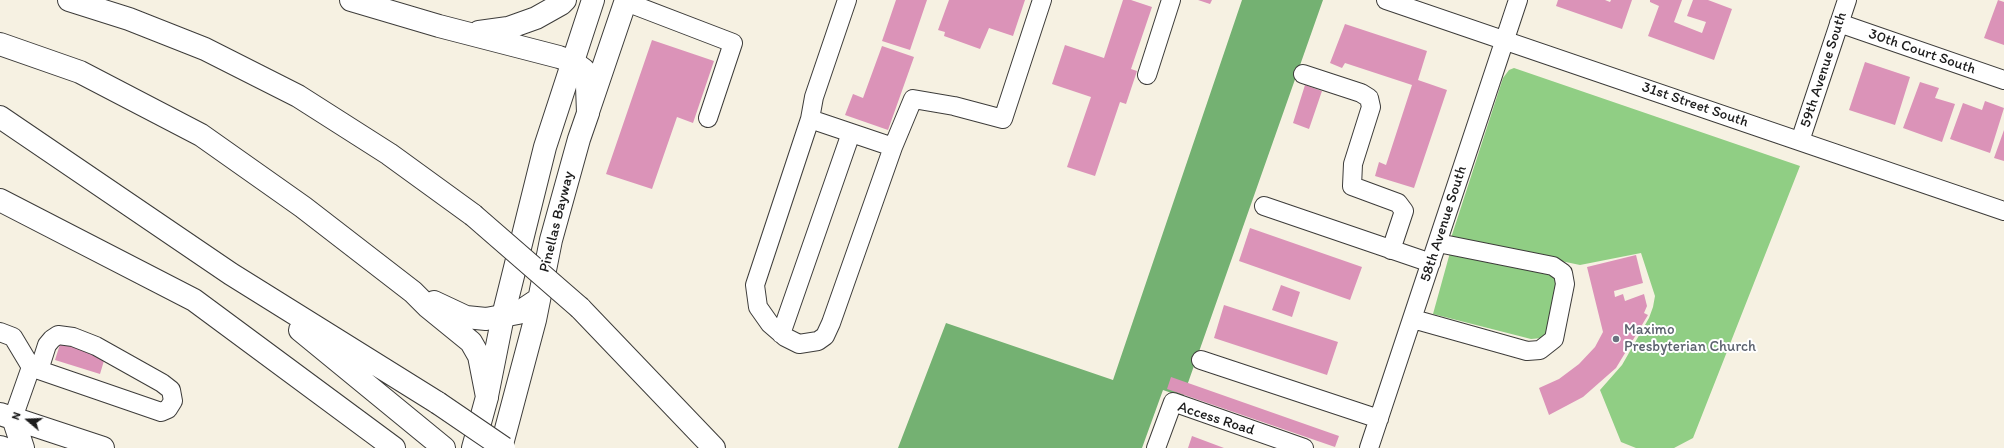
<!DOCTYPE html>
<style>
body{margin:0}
#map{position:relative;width:2004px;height:448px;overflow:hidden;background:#f6f1e2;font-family:Itim,sans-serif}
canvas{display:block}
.north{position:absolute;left:8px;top:400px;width:40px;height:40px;-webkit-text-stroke:3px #fff;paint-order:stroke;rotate:289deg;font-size:11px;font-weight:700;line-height:16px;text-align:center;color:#1c1c1c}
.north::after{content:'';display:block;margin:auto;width:14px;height:18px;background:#1c1c1c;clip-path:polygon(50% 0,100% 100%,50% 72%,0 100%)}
</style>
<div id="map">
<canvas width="2004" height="448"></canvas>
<div class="north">N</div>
</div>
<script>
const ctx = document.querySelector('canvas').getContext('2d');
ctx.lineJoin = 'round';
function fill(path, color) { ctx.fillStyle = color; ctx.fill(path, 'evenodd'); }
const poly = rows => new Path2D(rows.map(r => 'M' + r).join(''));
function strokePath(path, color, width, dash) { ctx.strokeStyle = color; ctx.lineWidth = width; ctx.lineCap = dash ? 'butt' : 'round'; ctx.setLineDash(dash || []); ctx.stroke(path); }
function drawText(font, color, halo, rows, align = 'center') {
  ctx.font = font + ' Itim,sans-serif'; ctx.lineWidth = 4; ctx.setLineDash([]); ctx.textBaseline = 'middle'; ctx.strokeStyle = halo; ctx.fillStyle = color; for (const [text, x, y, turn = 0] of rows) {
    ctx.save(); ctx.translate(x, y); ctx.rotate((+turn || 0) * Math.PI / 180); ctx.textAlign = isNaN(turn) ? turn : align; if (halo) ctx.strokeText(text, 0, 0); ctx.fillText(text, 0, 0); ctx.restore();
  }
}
const green = poly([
 [1514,68,1800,166,1693,438,1674,448,1636,448,1621,442,1600,390,1622,365,1649,318,1653,307,1655,296,1641,253,1580,265,1451,238,1503,78,1509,70],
 [1451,249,1542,266,1558,277,1549,331,1542,338,1531,339,1433,314]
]);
const forest = poly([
 [1242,0,1323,0,1183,397,1163,390,1142,448,898,448,946,323,1113,380]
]);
const building = poly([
 [896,0,927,0,910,50,882,41],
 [949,0,1025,0,1013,36,989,28,980,49,944,36,945,32,938,30],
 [1123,0,1131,0,1152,7,1131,69,1137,71,1126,104,1120,102,1095,176,1067,167,1091,97,1052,84,1065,45,1104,58],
 [1198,0,1212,0,1210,4],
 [1558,0,1605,0,1610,2,1611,0,1632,0,1622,29,1556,6],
 [1650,0,1682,0,1674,22,1702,33,1706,22,1687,16,1693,0,1708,0,1732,9,1714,60,1648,36,1659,6,1650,2],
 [1998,0,2004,2,2004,45,1984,38],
 [1345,24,1427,51,1418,80,1447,90,1414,188,1375,176,1379,162,1386,165,1412,85,1345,63,1342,68,1330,63],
 [652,40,714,61,693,123,677,117,652,189,606,174],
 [882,46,914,57,888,130,845,115,853,94,863,98],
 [1865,62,1910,77,1895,125,1849,110],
 [1920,82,1939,88,1935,98,1955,104,1942,142,1903,128],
 [1305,85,1322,91,1309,129,1293,123],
 [1985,101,2004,108,1990,153,1950,139,1963,103,1982,110],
 [2004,130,2004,161,1994,158],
 [1250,228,1362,267,1350,300,1239,261],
 [1636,255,1643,283,1614,291,1615,297,1623,294,1625,301,1644,294,1647,306,1644,313,1648,315,1616,368,1583,397,1549,415,1539,388,1559,379,1579,364,1595,347,1603,332,1587,267],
 [1281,285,1300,292,1292,317,1272,310],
 [1224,305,1338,342,1327,375,1214,338],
 [61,341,106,354,100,374,55,360],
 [1171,377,1339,436,1335,447,1167,389],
 [1192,436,1224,448,1188,448]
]);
const minor = poly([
 [847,0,814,97,810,119,893,147,913,99,954,106,1003,119,1042,0],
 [1386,0,2004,211],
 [626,2,733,43,708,118],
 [1839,23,2004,80],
 [1303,74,1361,93,1369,98,1371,107,1353,164,1352,186,1398,203,1404,211,1391,250],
 [1147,75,1171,0],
 [810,119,755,285,758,307,770,324,785,337,799,344,818,341,825,336,831,323,893,147],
 [1800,141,1847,0],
 [1264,206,1431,263],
 [1413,319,1527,351,1540,350,1554,339,1565,284,1563,273,1553,266,1438,243],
 [0,332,13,337,31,367],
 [781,334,851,133],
 [1201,360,1379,419],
 [13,418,31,367,39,370,161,412,168,409,173,401,171,390,162,383,96,346,73,337,58,335,52,339,47,345,39,370],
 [1156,448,1173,402,1304,448],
 [1369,448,1518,0]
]);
const major = poly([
 [588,112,626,0],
 [487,396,503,316,545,147,593,0]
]);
const highway = poly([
 [69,0,129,19,205,49,298,96,389,154,473,215],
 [351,0,439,26,559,57,573,62,584,70,587,86,588,113,579,139,551,240,535,320,501,448],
 [479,32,508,28,536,18,561,4,565,0],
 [0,44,80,72,201,135,303,207,413,292,428,307,471,342,479,356,487,397,473,448],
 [0,117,231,274,438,403],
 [0,200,194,300,394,448],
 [434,302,466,317,486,319,518,313,539,299],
 [580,308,714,448],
 [300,330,444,448],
 [0,414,103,448],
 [13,418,23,448],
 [0,447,3,448]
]);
const highwayBridge = poly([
 [473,215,580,308],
 [438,403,504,448]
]);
const markers = [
 [1616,339,4,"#6b7280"]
];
const streetNames = [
 ["30th Court South",1922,52,19],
 ["59th Avenue South",1824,70,-72],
 ["31st Street South",1695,105,19],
 ["Pinellas Bayway",557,222,-76],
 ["58th Avenue South",1444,224,-72],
 ["Access Road",1216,419,18]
];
const worshipNames = [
 ["Maximo",1624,330],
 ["Presbyterian Church",1624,347]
];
fill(green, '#90ce84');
fill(forest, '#74b172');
fill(building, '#db93b8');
strokePath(minor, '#3d3c3a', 20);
strokePath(major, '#3d3c3a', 24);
strokePath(highway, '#3d3c3a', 24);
strokePath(minor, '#fff', 18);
strokePath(major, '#fff', 22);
strokePath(highway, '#fff', 22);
strokePath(highwayBridge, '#3d3c3a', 24, []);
strokePath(highwayBridge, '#fff', 22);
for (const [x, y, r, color] of markers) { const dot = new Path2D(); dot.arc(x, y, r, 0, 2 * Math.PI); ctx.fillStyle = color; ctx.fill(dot); strokePath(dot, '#fff', 1.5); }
drawText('15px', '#1c1c1c', '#fff', streetNames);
drawText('15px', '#5b616d', '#fff', worshipNames, 'left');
</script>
